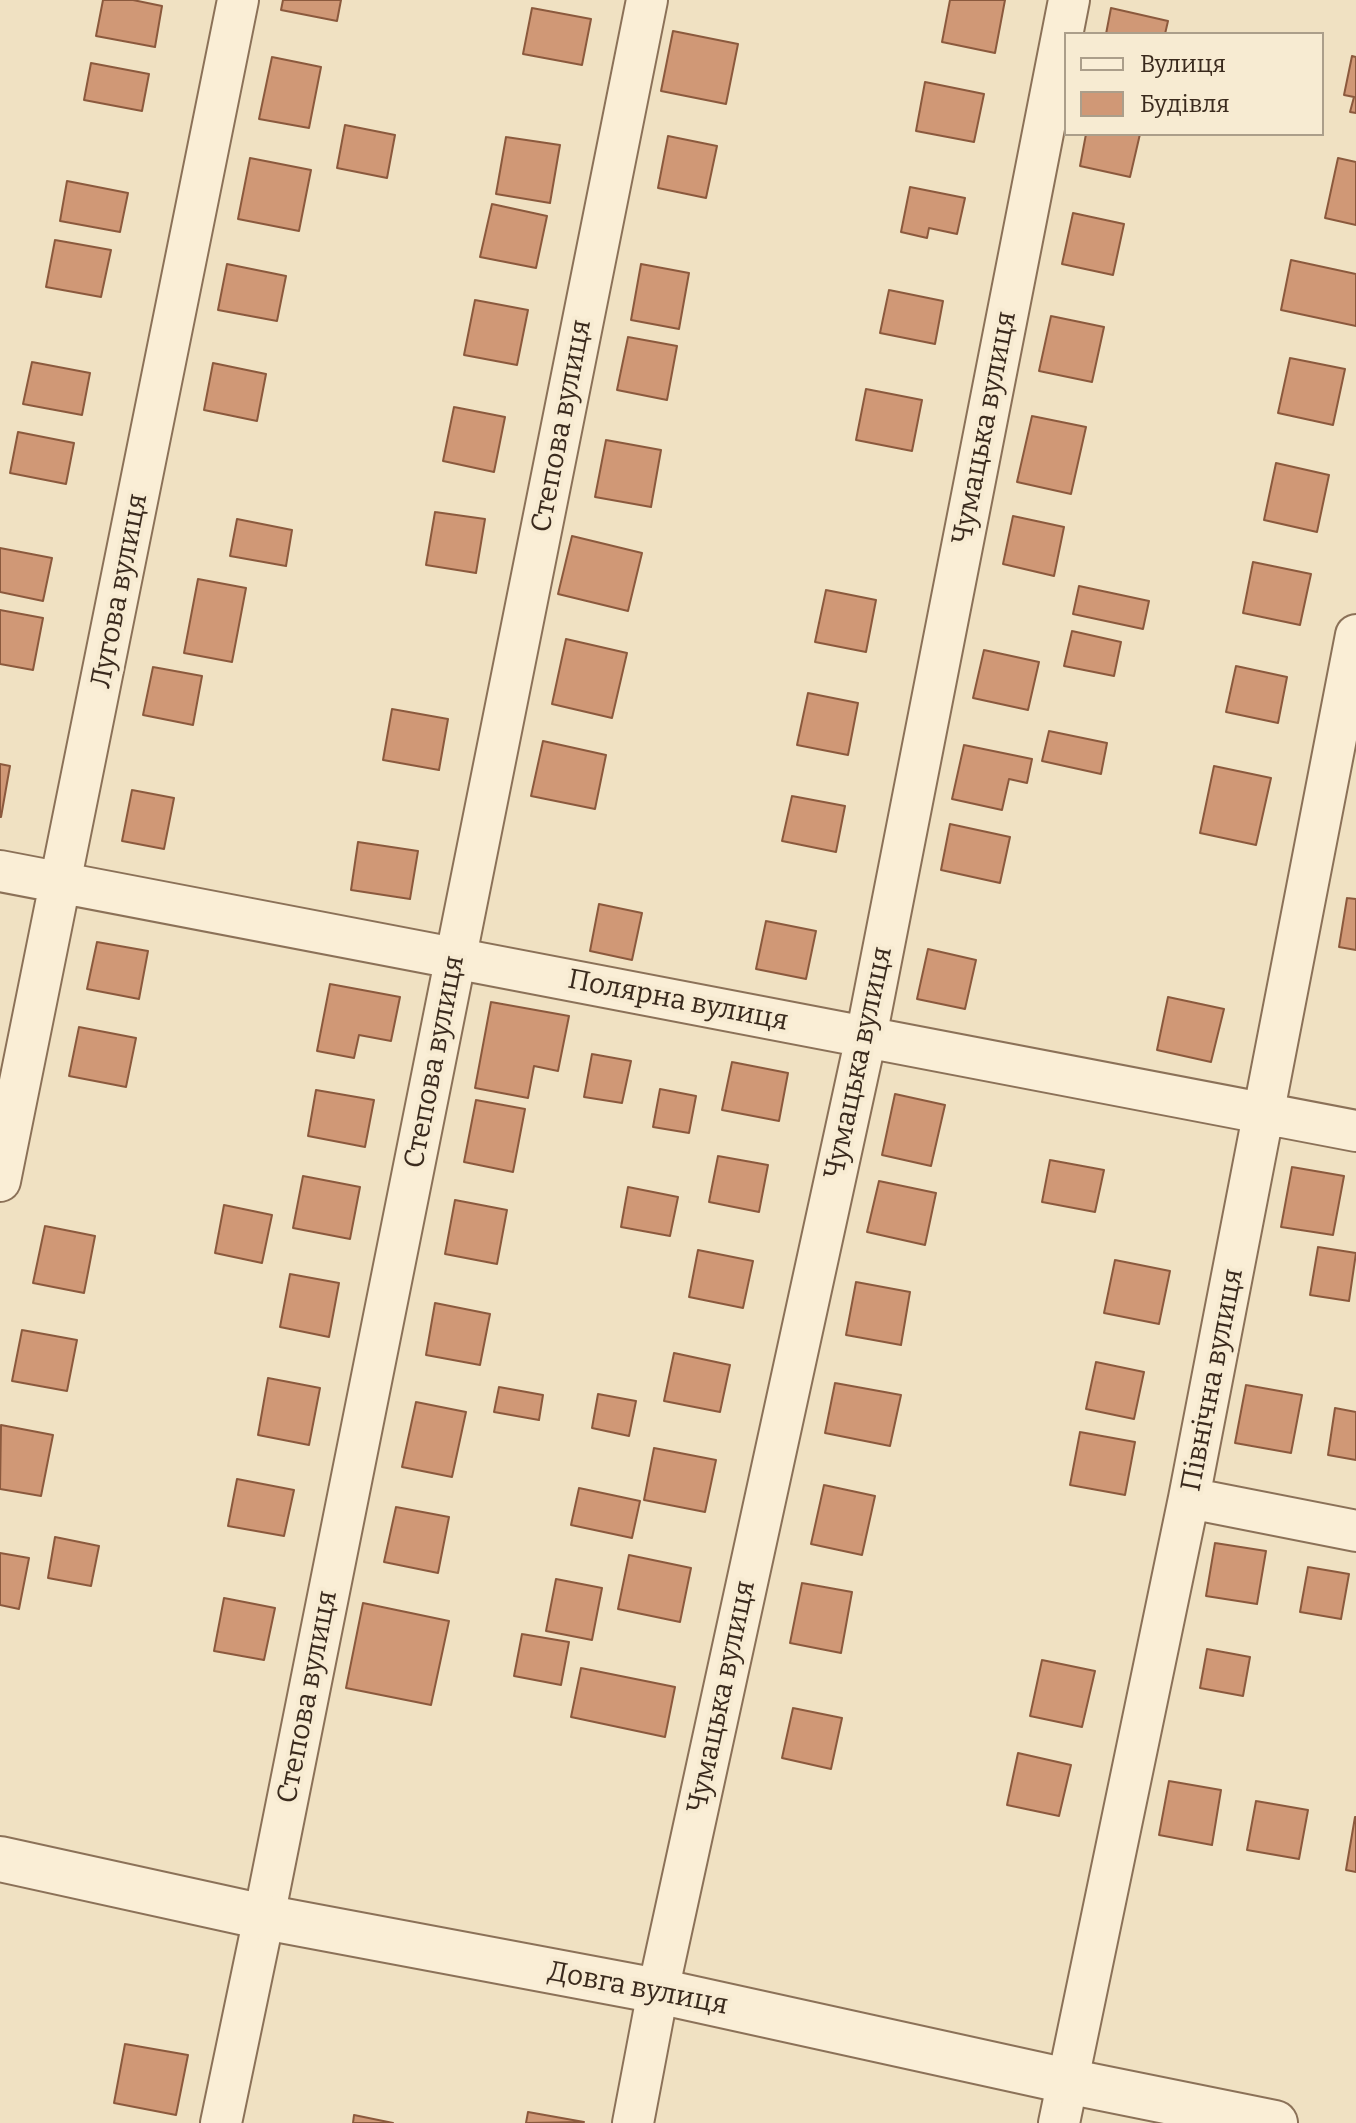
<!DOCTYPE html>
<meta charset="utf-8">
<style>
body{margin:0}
#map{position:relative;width:1356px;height:2123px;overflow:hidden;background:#f0e1c2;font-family:Bitter,serif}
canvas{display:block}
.legend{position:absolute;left:1064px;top:32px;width:260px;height:104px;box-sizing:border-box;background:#f7ebd2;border:2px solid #ab9e8a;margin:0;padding:10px 14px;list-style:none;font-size:24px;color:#3a2a1d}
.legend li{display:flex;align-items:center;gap:16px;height:40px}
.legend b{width:40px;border:2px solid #ab9e8a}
</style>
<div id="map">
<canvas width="1356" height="2123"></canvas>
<ul class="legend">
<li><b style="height:10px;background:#faeed6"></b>Вулиця</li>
<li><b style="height:22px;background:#d09876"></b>Будівля</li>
</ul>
</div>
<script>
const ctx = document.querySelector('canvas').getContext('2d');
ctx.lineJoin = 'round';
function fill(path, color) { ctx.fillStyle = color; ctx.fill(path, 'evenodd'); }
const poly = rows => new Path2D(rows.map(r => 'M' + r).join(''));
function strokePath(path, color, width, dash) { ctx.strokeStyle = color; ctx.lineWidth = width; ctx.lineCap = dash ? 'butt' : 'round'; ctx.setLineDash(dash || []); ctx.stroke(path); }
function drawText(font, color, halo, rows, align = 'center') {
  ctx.font = font + ' Bitter,serif'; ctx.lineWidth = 8; ctx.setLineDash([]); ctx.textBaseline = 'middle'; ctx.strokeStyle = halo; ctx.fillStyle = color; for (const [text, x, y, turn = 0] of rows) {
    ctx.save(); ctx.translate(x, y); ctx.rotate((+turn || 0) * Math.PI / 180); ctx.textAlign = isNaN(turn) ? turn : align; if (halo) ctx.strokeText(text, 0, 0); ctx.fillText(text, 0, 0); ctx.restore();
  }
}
const building = poly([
 [103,0,133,0,162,6,155,47,96,36,103,0],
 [283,0,341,0,337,21,281,10,283,0],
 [950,0,1005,0,995,53,942,42,950,0],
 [532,8,591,19,582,65,523,54,532,8],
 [1111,8,1168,21,1165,34,1106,34,1111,8],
 [673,31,738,44,726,104,661,91,673,31],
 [1352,56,1356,57,1356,113,1350,112,1354,97,1344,95,1352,56],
 [272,57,321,67,309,128,259,119,272,57],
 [91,63,149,74,142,111,84,100,91,63],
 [925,82,984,94,974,142,916,131,925,82],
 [345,125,395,135,387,178,337,168,345,125],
 [1086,134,1140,134,1130,177,1080,166,1086,134],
 [668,136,717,146,706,198,658,188,668,136],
 [506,137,560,145,550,203,496,194,506,137],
 [250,158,311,170,299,231,238,219,250,158],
 [1338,158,1356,162,1356,225,1325,218,1338,158],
 [67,181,128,193,120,232,60,221,67,181],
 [910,187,965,198,957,234,929,228,927,238,901,232,910,187],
 [492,204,547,216,536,268,480,257,492,204],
 [1073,213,1124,224,1113,275,1062,264,1073,213],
 [55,240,111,250,101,297,46,287,55,240],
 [1291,260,1356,274,1356,326,1281,310,1291,260],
 [227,264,286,276,277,321,218,310,227,264],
 [641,264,689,273,679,329,631,320,641,264],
 [889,290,943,301,935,344,880,333,889,290],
 [475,300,528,310,517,365,464,355,475,300],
 [1051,316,1104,327,1092,382,1039,371,1051,316],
 [628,337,677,346,667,400,617,390,628,337],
 [1290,358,1345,369,1333,425,1278,413,1290,358],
 [32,362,90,373,82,415,23,404,32,362],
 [213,363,266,374,257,421,204,410,213,363],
 [866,389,922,400,912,451,856,440,866,389],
 [454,407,505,417,494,472,443,461,454,407],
 [1032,416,1086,427,1071,494,1017,482,1032,416],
 [18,432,74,443,66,484,10,473,18,432],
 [606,440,661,450,651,507,595,497,606,440],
 [1276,463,1329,475,1317,532,1264,520,1276,463],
 [435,512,485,519,476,573,426,565,435,512],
 [1013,516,1064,527,1054,576,1003,564,1013,516],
 [237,519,292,530,286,566,230,556,237,519],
 [572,536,642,553,628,611,558,594,572,536],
 [0,548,52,558,43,601,0,592,0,548],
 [1253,562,1311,574,1300,625,1243,613,1253,562],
 [198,579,246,588,232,662,184,653,198,579],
 [1079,586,1149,601,1143,629,1073,614,1079,586],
 [826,590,876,600,866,652,815,642,826,590],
 [0,610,43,618,33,670,0,664,0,610],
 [1072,631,1121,642,1114,676,1064,666,1072,631],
 [566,639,627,653,612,718,552,704,566,639],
 [984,650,1039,662,1028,710,973,698,984,650],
 [1236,666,1287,677,1278,723,1226,712,1236,666],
 [153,667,202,676,193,725,143,715,153,667],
 [808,693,858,703,848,755,797,745,808,693],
 [392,709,448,719,439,770,383,760,392,709],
 [1049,731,1107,743,1101,774,1042,761,1049,731],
 [543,741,606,755,595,809,531,796,543,741],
 [964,745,1032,759,1027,783,1009,779,1002,810,952,799,964,745],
 [0,764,10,766,1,817,0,817,0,764],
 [1214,766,1271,778,1256,845,1200,833,1214,766],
 [132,790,174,798,164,849,122,841,132,790],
 [792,796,845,806,836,852,782,841,792,796],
 [950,824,1010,837,1000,883,941,870,950,824],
 [358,842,418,851,410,899,351,890,358,842],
 [1347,898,1356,899,1356,950,1339,947,1347,898],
 [599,904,642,913,632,960,590,951,599,904],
 [766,921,816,931,806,979,756,969,766,921],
 [97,942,148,951,139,999,87,989,97,942],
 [928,949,976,960,965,1009,917,999,928,949],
 [330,984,400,997,391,1041,359,1035,354,1058,317,1051,330,984],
 [1168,997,1224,1009,1211,1062,1157,1050,1168,997],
 [491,1002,569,1016,558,1071,534,1066,528,1098,475,1088,491,1002],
 [79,1027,136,1038,126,1087,69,1076,79,1027],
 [592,1054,631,1061,622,1103,584,1097,592,1054],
 [732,1062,788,1073,779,1121,722,1110,732,1062],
 [660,1089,696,1096,689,1133,653,1127,660,1089],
 [316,1090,374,1100,365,1147,308,1136,316,1090],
 [895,1094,945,1105,931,1166,882,1155,895,1094],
 [476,1100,525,1109,513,1172,464,1162,476,1100],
 [718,1156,768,1165,759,1212,709,1202,718,1156],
 [1050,1160,1104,1170,1095,1212,1042,1202,1050,1160],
 [1292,1167,1344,1176,1333,1235,1281,1227,1292,1167],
 [303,1176,360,1187,350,1239,293,1228,303,1176],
 [879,1181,936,1193,925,1245,867,1232,879,1181],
 [628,1187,678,1197,670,1236,621,1227,628,1187],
 [455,1200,507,1210,497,1264,445,1254,455,1200],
 [224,1205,272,1215,262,1263,215,1253,224,1205],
 [45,1226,95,1236,84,1293,33,1283,45,1226],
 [1318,1247,1356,1253,1349,1301,1310,1295,1318,1247],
 [698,1250,753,1261,743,1308,689,1297,698,1250],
 [1115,1260,1170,1271,1159,1324,1104,1313,1115,1260],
 [290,1274,339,1283,329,1337,280,1327,290,1274],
 [856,1282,910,1292,901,1345,846,1335,856,1282],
 [435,1303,490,1314,480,1365,426,1355,435,1303],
 [22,1330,77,1340,67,1391,12,1381,22,1330],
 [674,1353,730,1365,720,1412,664,1401,674,1353],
 [1096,1362,1144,1372,1134,1419,1086,1409,1096,1362],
 [268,1378,320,1388,309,1445,258,1435,268,1378],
 [835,1383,901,1395,890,1446,825,1433,835,1383],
 [1246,1385,1302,1395,1291,1453,1235,1443,1246,1385],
 [499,1387,543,1395,539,1420,494,1412,499,1387],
 [598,1394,636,1401,629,1436,592,1428,598,1394],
 [416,1402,466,1412,452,1477,402,1467,416,1402],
 [1335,1408,1356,1412,1356,1460,1328,1455,1335,1408],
 [1,1425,53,1435,41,1496,0,1489,1,1425],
 [1080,1432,1135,1442,1125,1495,1070,1485,1080,1432],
 [654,1448,716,1460,705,1512,644,1500,654,1448],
 [237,1479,294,1490,284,1536,228,1526,237,1479],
 [824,1485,875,1496,862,1555,811,1544,824,1485],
 [579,1488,640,1501,632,1538,571,1525,579,1488],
 [396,1507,449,1517,438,1573,384,1562,396,1507],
 [55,1537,99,1546,91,1586,48,1578,55,1537],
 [1215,1543,1266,1551,1257,1604,1206,1596,1215,1543],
 [0,1553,29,1558,19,1609,0,1605,0,1553],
 [629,1555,691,1568,680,1622,618,1609,629,1555],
 [1308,1567,1349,1574,1341,1619,1300,1612,1308,1567],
 [556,1579,602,1588,592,1640,546,1631,556,1579],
 [802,1583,852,1592,841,1653,790,1643,802,1583],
 [224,1598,275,1608,264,1660,214,1651,224,1598],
 [363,1603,449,1621,431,1705,346,1688,363,1603],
 [522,1634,569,1642,561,1685,514,1676,522,1634],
 [1207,1649,1250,1657,1243,1696,1200,1688,1207,1649],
 [1042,1660,1095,1671,1082,1727,1030,1716,1042,1660],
 [581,1668,675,1687,665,1737,571,1717,581,1668],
 [793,1708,842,1718,831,1769,782,1758,793,1708],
 [1018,1753,1071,1765,1059,1816,1007,1805,1018,1753],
 [1169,1781,1221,1790,1212,1845,1159,1835,1169,1781],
 [1256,1801,1308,1810,1299,1859,1247,1850,1256,1801],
 [1355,1817,1356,1817,1356,1872,1346,1870,1355,1817],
 [125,2044,188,2055,176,2115,114,2103,125,2044],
 [528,2112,584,2122,526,2123,528,2112],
 [354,2115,393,2123,353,2123,354,2115]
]);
const minor = poly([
 [0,871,1356,1131],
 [0,1181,238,0],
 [1189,1498,1356,1531],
 [221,2123,264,1917,647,0],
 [633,2123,658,1991,866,1037,1069,0],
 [1059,2123,1189,1498,1356,635]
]);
const tertiary = poly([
 [0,1859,264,1917,658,1991,1067,2081,1275,2123]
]);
const streetNames = [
 ["Степова вулиця",562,426,-79],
 ["Чумацька вулиця",985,428,-79],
 ["Лугова вулиця",120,591,-79],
 ["Полярна вулиця",678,1001,11],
 ["Степова вулиця",435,1062,-79],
 ["Чумацька вулиця",859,1063,-78],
 ["Північна вулиця",1213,1380,-79],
 ["Степова вулиця",308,1697,-79],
 ["Чумацька вулиця",722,1697,-78],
 ["Довга вулиця",638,1989,11]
];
fill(building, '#d09876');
strokePath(building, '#8b593d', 2);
strokePath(minor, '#8b7158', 44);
strokePath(tertiary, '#8b7158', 48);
strokePath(minor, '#faeed6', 40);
strokePath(tertiary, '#faeed6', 44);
drawText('28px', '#3a2a1d', '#f7ebd2', streetNames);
</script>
